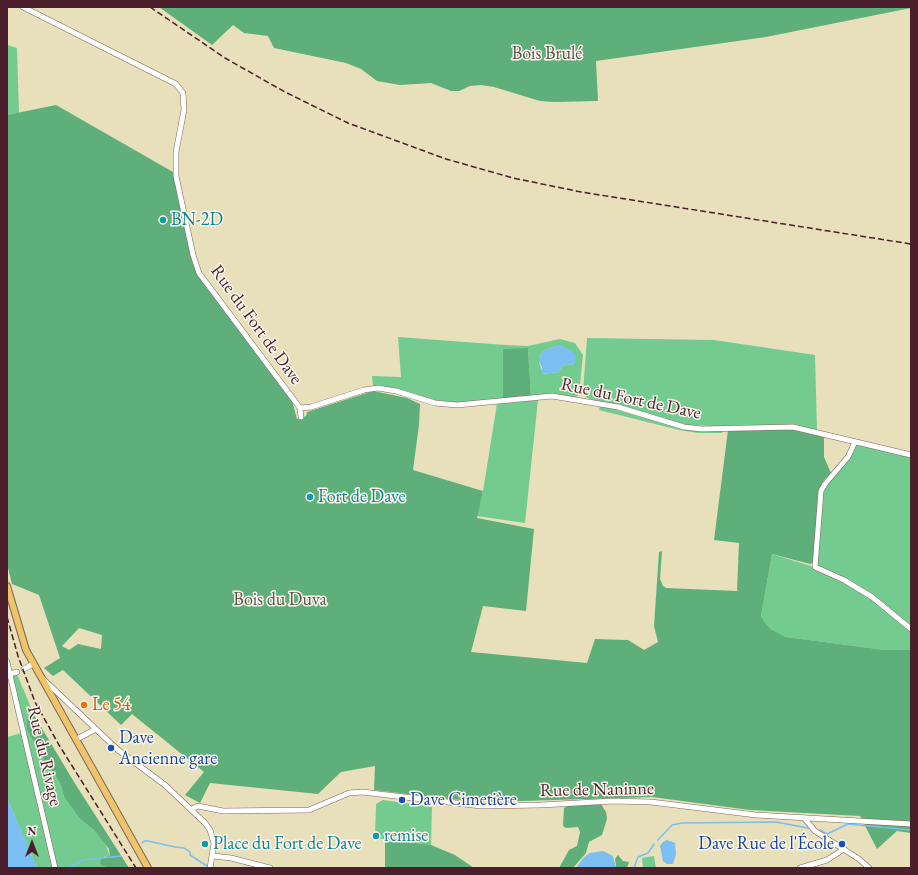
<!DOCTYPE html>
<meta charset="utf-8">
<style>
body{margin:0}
#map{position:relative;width:918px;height:875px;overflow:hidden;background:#e7e0ba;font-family:"EB Garamond",serif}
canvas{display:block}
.frame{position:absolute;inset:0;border:8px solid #4a1f2b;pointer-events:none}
.north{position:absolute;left:12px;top:823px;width:40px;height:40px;-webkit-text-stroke:3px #fbf7ec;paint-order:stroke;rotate:0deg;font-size:11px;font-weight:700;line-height:16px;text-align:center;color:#4a1f2b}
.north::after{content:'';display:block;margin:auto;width:14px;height:18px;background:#4a1f2b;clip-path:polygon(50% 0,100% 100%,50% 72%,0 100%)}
</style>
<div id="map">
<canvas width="918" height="875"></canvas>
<div class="frame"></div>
<div class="north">N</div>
</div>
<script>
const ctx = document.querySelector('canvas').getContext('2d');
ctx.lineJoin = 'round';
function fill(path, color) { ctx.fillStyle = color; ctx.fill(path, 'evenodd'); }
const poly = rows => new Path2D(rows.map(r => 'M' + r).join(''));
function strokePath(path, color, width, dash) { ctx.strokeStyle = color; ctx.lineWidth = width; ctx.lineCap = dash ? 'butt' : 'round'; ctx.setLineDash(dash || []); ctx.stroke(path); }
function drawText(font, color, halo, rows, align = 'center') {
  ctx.font = font + ' "EB Garamond",serif'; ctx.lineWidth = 3; ctx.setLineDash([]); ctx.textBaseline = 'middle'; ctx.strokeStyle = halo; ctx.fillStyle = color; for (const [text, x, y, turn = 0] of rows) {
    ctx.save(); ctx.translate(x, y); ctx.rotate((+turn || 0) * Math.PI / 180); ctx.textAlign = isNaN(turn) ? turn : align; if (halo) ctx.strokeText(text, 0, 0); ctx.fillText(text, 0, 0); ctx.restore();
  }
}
const green = poly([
 [7,45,17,48,19,113,7,115],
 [398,337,505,345,528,346,560,339,575,343,583,355,579,395,576,397,560,395,531,396,528,348,503,399,457,403,443,402,373,386,372,376,401,377],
 [557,346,575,362,572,365,567,364,562,366,559,372,543,374,539,362,539,356,545,350],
 [587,338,714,340,815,355,817,430,687,425,587,398,583,392],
 [538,400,525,523,477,516,483,491,497,404],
 [600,405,659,422,723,431,722,433,698,433,679,430,599,410],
 [855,442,911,455,911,650,885,650,786,637,771,629,766,624,761,616,772,554,814,567,821,491,846,460],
 [17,674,34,715,33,715,27,730,48,767,53,772,61,785,64,797,80,819,94,830,105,843,110,856,104,856,102,866,110,868,57,868,12,676],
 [22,733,53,868,37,868,7,798,7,737],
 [383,800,432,807,431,845,375,838,376,804],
 [654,856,656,868,643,868,642,858]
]);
const forest = poly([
 [159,7,911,7,911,8,766,37,596,61,598,101,554,102,540,101,494,87,481,85,470,86,459,91,451,91,431,83,400,85,377,81,361,69,346,63,274,48,268,36,244,33,233,25,212,45],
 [56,105,173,172,187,240,197,273,291,397,297,419,306,416,307,412,373,391,407,398,420,404,419,425,413,470,483,491,477,518,534,529,526,611,483,606,471,652,587,663,595,639,628,640,644,650,658,642,654,626,659,552,662,551,660,579,663,586,666,588,737,591,739,543,714,540,728,430,793,428,824,436,824,457,831,473,824,480,818,493,814,562,810,564,772,554,761,616,766,624,771,629,786,637,885,650,911,650,911,833,897,831,877,849,860,816,750,810,652,797,489,802,448,799,374,790,375,766,341,772,318,794,210,783,200,803,185,795,204,772,132,714,121,725,63,670,53,676,44,668,60,658,39,595,12,584,7,564,7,115],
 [79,628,102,635,101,649,78,644,69,650,62,646],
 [528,348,531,396,503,399,503,349],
 [34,715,74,782,129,868,110,868,102,866,100,863,102,857,110,856,109,849,94,830,80,819,64,797,61,785,53,772,48,767,27,730,27,719],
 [601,804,606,812,607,819,602,835,589,842,586,853,573,868,559,868,569,850,577,846,580,832,578,827,566,828,563,826,564,808,568,806],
 [385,839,431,845,455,855,474,868,385,868],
 [618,855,623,861,629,862,627,868,596,868,614,867,616,866,615,859]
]);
const water = poly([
 [560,345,572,351,576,356,575,362,572,365,567,364,562,366,559,372,542,374,542,367,539,362,539,356,545,350],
 [7,798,24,837,37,868,7,868],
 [667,840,675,843,676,854,673,864,667,864,663,861,660,846,663,842],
 [603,851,613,856,616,868,576,868,584,857,590,853]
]);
const stream = poly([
 [820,830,827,834,848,824,911,830],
 [658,840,672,825,682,823,776,822,808,828],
 [142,843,144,841,148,841,175,847,184,848,190,852,190,855,207,866],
 [68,868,83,860,121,856],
 [634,868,638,857,648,853,654,844]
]);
const minor = poly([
 [23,7,176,84,183,93,184,110,176,152,176,176,193,255,199,273,300,408,311,407,364,390,378,388,396,391,435,403,457,405,552,396,618,407,684,427,701,429,793,427,911,455],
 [300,408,301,417],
 [855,442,848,457,825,484,821,491,815,567,844,580,872,597,911,629],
 [7,662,55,868],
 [24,669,33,664],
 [10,674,17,672],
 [42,678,118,750,165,785,205,823,210,830,214,843,210,868],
 [77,739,96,729],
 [192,809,198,806,223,811,309,810,349,793,362,792,481,806,541,805,613,801,651,802,756,815,911,824],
 [804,818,815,831,859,859,869,868],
 [213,856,231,858,270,868],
 [800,868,827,860,844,849]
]);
const major = poly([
 [7,586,26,650,148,868]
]);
const rail = poly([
 [150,7,225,58,285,92,348,123,446,159,513,178,581,192,911,244],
 [7,617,18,656,35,702,59,745,136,868]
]);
const markers = [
 [163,220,4,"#0f9aa8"],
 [310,497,4,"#0f9aa8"],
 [84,705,4,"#e8710a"],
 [111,748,4,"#1a4fb4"],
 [402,800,4,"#1a4fb4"],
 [376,836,4,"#0f9aa8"],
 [205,844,4,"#0f9aa8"],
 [842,844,4,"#1a4fb4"]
];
const parkNames = [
 ["Bois Brulé",547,54],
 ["Bois du Duva",280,600]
];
const cultureNames = [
 ["BN-2D",171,220],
 ["Fort de Dave",318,497],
 ["remise",384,836],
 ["Place du Fort de Dave",213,844]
];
const streetNames = [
 ["Rue du Fort de Dave",256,325,54],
 ["Rue du Fort de Dave",631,399,12],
 ["Rue du Rivage",44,756,77],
 ["Rue de Naninne",597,790,-1]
];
const foodNames = [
 ["Le 54",92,705]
];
const transitNames = [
 ["Dave",119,738],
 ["Ancienne gare",119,759],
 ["Dave Cimetière",410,800],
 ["Dave Rue de l'École",834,844,"right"]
];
fill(green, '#74cb90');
fill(forest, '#5faf7a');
fill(water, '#7bbef1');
strokePath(stream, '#7bbef1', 1.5);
strokePath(minor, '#81635d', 6);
strokePath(major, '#81635d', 8);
strokePath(minor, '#fff', 5);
strokePath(major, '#eec569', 6);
strokePath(rail, '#4a1f2b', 1.5, [6, 3]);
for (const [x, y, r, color] of markers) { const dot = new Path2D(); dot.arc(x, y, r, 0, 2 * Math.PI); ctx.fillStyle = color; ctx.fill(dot); strokePath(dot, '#fbf7ec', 1.5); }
drawText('18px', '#575349', '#fbf7ec', parkNames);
drawText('18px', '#0d838f', '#fbf7ec', cultureNames, 'left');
drawText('18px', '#4a1f2b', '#fbf7ec', streetNames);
drawText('18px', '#c56008', '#fbf7ec', foodNames, 'left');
drawText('18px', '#164399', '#fbf7ec', transitNames, 'left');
</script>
